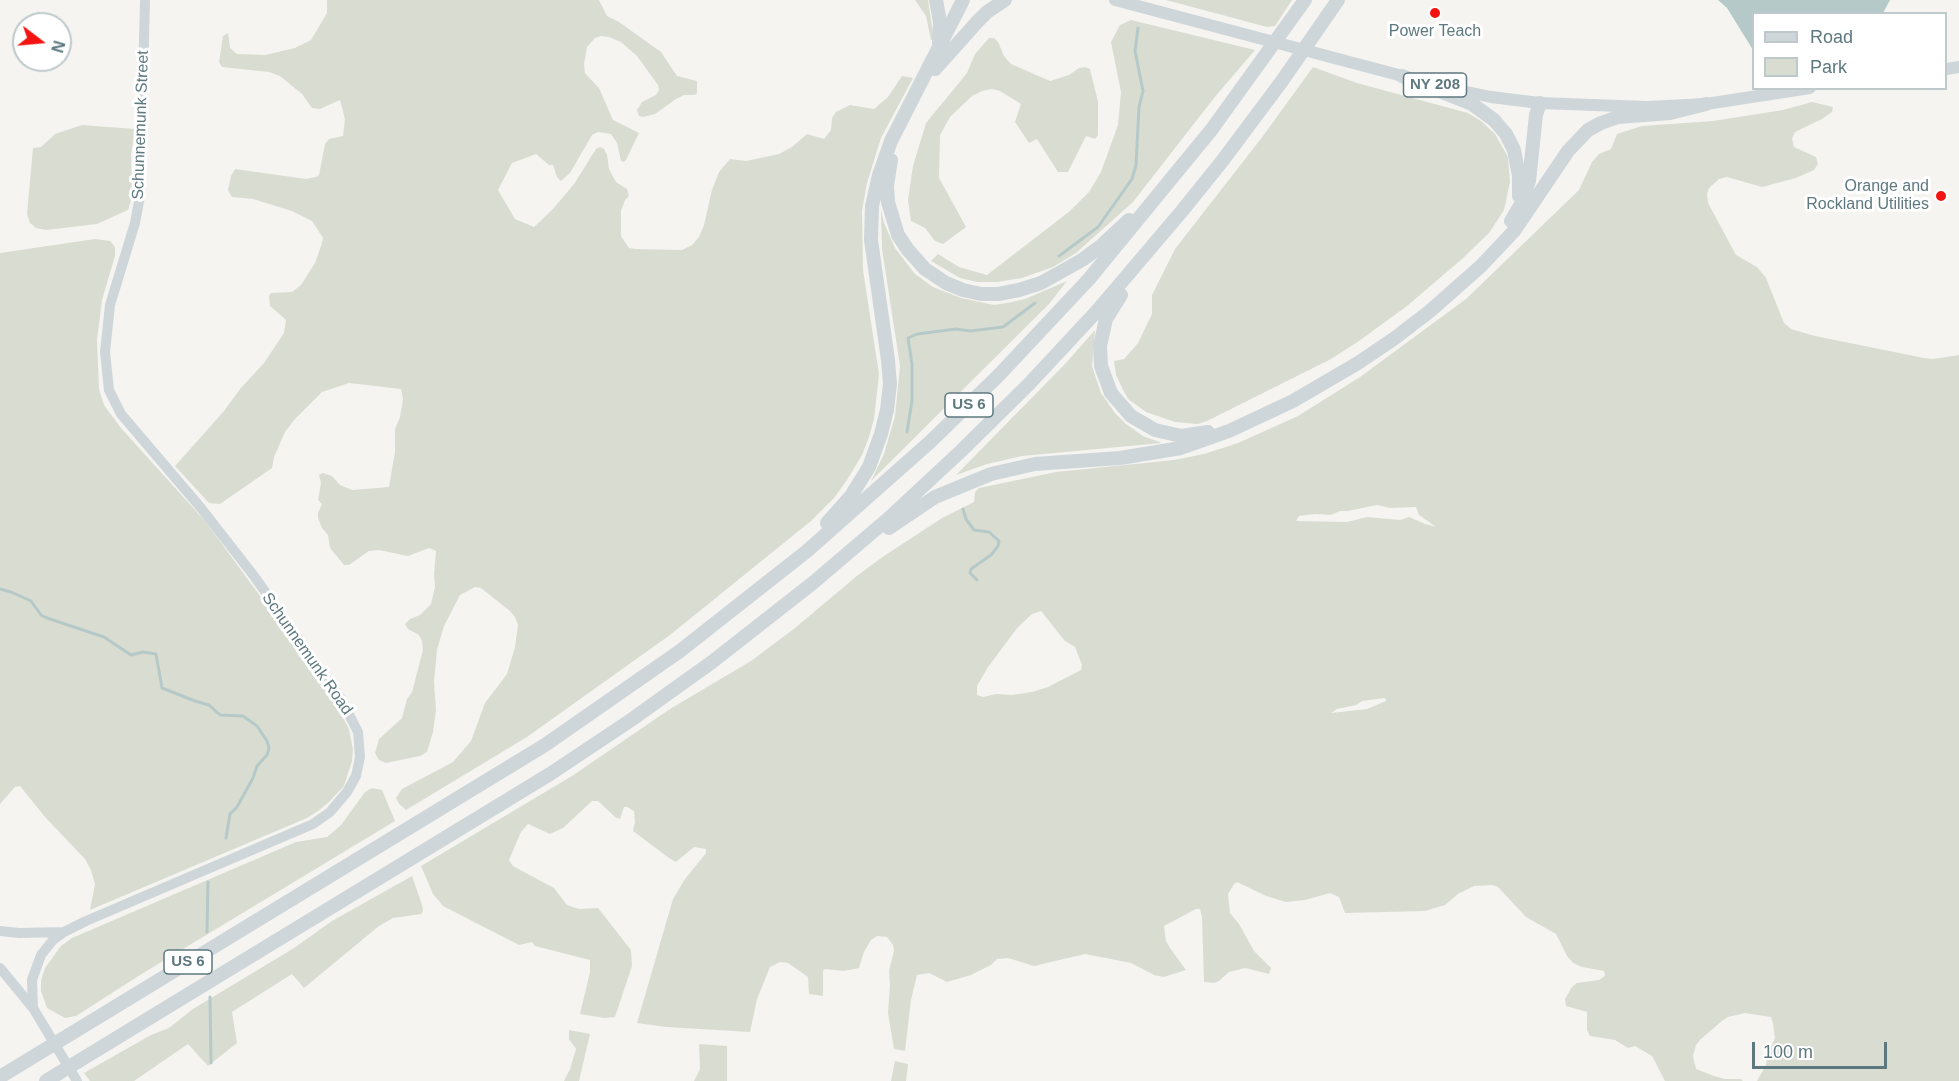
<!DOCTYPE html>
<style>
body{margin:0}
#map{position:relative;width:1959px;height:1081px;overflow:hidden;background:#f5f4f1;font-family:Arial,sans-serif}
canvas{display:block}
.legend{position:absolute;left:1752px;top:12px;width:195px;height:78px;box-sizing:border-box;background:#fff;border:2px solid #bec9cc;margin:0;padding:8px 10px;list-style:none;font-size:18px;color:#5d787f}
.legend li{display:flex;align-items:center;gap:12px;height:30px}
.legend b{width:30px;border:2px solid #bec9cc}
.north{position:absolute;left:12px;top:12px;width:60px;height:60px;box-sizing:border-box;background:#fff;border:2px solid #bec9cc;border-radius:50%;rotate:106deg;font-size:16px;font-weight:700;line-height:24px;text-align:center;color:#5d787f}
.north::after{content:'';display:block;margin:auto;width:21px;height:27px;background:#f31412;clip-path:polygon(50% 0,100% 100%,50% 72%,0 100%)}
.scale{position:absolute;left:1752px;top:1042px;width:135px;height:27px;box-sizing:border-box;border:3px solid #5d787f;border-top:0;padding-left:8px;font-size:18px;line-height:21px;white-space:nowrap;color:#5d787f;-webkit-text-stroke:4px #fff;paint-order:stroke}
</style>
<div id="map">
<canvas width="1959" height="1081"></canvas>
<ul class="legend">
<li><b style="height:8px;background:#ced6d9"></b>Road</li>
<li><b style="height:16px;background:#d9ddd1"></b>Park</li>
</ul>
<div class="north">N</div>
<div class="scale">100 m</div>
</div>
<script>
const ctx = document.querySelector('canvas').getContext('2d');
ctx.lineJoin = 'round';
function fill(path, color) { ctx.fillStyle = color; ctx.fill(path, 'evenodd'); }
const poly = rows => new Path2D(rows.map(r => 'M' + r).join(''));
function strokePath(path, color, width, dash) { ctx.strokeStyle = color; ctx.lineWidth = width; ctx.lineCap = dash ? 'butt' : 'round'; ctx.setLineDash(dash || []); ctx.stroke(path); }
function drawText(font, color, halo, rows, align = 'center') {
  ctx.font = font + ' Arial,sans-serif'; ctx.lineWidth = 6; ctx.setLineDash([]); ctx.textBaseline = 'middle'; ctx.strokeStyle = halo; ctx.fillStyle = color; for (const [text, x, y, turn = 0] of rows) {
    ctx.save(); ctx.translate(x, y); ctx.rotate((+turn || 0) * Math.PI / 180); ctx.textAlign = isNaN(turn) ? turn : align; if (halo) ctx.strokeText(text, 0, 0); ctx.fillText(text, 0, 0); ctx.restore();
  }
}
const green = poly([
 [327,0,599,0,607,16,619,22,661,52,677,76,697,81,697,93,695,95,684,95,676,99,655,114,643,117,639,116,637,110,639,107,642,102,656,95,659,90,658,85,637,56,621,42,609,37,601,36,595,38,587,47,584,64,585,73,599,88,613,120,639,133,626,160,624,162,621,161,617,143,611,134,598,132,592,135,570,173,561,181,557,177,553,165,549,165,536,154,512,163,498,190,515,219,534,227,553,209,574,184,596,149,600,147,604,149,607,155,609,169,616,182,627,189,629,196,625,200,621,211,621,236,629,248,636,249,682,250,692,245,699,237,704,225,712,190,719,172,730,159,746,161,779,154,792,147,807,134,824,139,831,130,832,118,836,112,850,105,874,109,888,97,902,76,913,78,881,138,867,183,862,211,863,270,879,374,874,419,869,437,862,455,847,480,834,498,811,521,670,635,527,737,406,810,399,804,396,798,402,789,453,762,471,741,485,703,507,674,515,647,518,625,515,617,510,611,481,588,475,587,460,595,444,626,437,650,434,682,436,710,433,732,427,752,420,756,386,763,379,760,375,753,379,739,402,718,407,699,412,692,423,650,422,641,419,635,408,629,405,624,410,619,420,615,431,604,435,587,434,573,436,551,429,548,408,556,379,550,369,551,349,565,344,565,330,548,328,535,322,528,318,518,318,513,322,504,318,500,321,483,319,475,323,473,332,476,340,485,352,490,389,487,395,452,395,429,400,417,403,399,401,389,349,383,322,392,295,419,285,432,274,457,272,468,220,504,209,503,175,466,224,411,240,389,264,363,284,333,286,320,270,306,269,296,271,293,292,292,301,285,315,263,321,246,323,238,312,221,292,211,253,199,232,197,228,190,231,176,235,169,306,179,316,177,319,175,325,144,329,139,343,136,345,119,340,100,320,109,312,108,302,94,280,76,269,72,222,67,219,62,223,36,228,33,230,48,237,54,265,55,295,48,311,40,327,13],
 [915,0,928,0,934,40,931,40,926,16],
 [1166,0,1292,0,1275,26,1267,27],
 [1131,20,1255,50,1214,98,1133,202,1076,253,1053,267,1022,278,997,282,977,282,960,278,931,261,938,254,959,267,987,275,1070,211,1089,192,1101,172,1118,125,1121,92,1111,42,1120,25],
 [989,38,994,38,998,42,1004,56,1011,64,1050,81,1069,75,1079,68,1085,67,1090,69,1098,102,1098,135,1095,139,1086,136,1068,172,1058,172,1037,139,1029,143,1015,122,1021,104,1000,91,992,89,982,91,972,96,950,117,940,135,939,178,966,227,943,244,935,241,925,228,911,221,908,200,913,166,926,123,967,73,975,54],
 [1313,67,1357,83,1468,113,1481,121,1495,134,1508,157,1510,182,1504,210,1489,233,1462,259,1407,306,1359,341,1331,359,1207,421,1198,424,1175,422,1146,412,1128,399,1123,390,1116,375,1114,361,1124,359,1138,343,1152,314,1152,295,1175,249,1263,136],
 [1812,102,1833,107,1832,112,1822,119,1795,132,1792,139,1794,147,1816,157,1818,164,1814,170,1796,178,1762,187,1727,177,1719,179,1709,188,1707,194,1708,203,1736,255,1757,267,1766,278,1784,323,1791,329,1815,336,1924,358,1933,359,1959,355,1959,1081,1757,1081,1766,1065,1768,1054,1775,1038,1773,1023,1771,1017,1745,1013,1728,1017,1722,1021,1701,1039,1696,1045,1693,1056,1696,1069,1714,1076,1725,1079,1741,1079,1743,1081,1665,1081,1652,1056,1635,1046,1628,1048,1615,1040,1590,1036,1587,1030,1587,1012,1566,1006,1565,999,1572,987,1577,983,1599,980,1605,976,1604,971,1582,967,1573,963,1567,956,1556,934,1526,917,1498,887,1492,885,1474,886,1458,894,1445,905,1425,911,1345,913,1339,897,1330,893,1305,900,1286,902,1266,896,1237,882,1234,884,1228,894,1230,913,1239,924,1254,951,1271,968,1269,974,1245,968,1229,972,1219,981,1214,983,1204,982,1202,917,1200,909,1196,909,1164,926,1166,941,1170,948,1186,970,1164,977,1154,975,1131,963,1085,954,1034,966,1008,958,997,959,991,965,971,975,947,982,929,973,917,975,911,1000,905,1051,894,1049,888,1013,890,985,889,971,894,951,893,945,887,937,877,936,871,940,864,952,859,968,844,971,825,969,823,971,823,996,809,994,808,977,788,963,780,962,770,967,757,999,750,1032,666,1027,637,1023,673,899,685,879,706,853,706,849,694,847,676,862,669,858,633,831,635,822,634,811,627,807,624,807,620,819,615,817,598,801,592,801,563,828,550,834,528,824,521,832,509,860,513,866,554,888,567,905,579,909,598,908,631,950,632,966,615,1017,604,1018,580,1014,590,972,590,960,535,946,532,942,519,945,443,906,433,894,421,866,572,776,670,709,751,661,795,628,858,575,884,556,942,518,974,502,975,492,979,488,1056,472,1174,460,1204,454,1238,443,1298,416,1360,377,1466,299,1579,190,1592,162,1599,154,1611,149,1617,134,1642,126,1713,121,1783,110],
 [1377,505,1390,508,1416,507,1419,515,1436,527,1425,524,1409,517,1400,520,1367,517,1347,522,1296,521,1299,516,1315,514,1331,515,1340,511,1348,511],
 [1041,611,1065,641,1075,647,1082,665,1081,670,1048,687,1032,692,1012,695,996,694,983,697,977,695,977,686,988,667,1018,627,1032,614],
 [1385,698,1386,701,1367,709,1331,713,1337,709,1356,705,1362,701],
 [82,125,135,129,131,154,132,197,128,210,97,224,46,230,36,228,30,223,27,214,33,148,41,147,55,134],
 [881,210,884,223,895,248,915,274,933,287,961,298,994,305,1007,303,1025,299,1067,281,1049,304,871,481,884,454,895,416,900,366,882,249],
 [95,239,110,241,115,247,115,256,102,300,97,340,99,389,104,405,121,428,205,521,324,683,349,729,353,750,352,761,344,786,329,802,318,811,307,818,90,910,95,884,91,870,85,859,45,817,20,786,15,787,0,804,0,253],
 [1095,330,1092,366,1101,393,1115,413,1126,424,1143,436,1162,443,1022,456,987,464,956,475,1065,364],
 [372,788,382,790,395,821,140,975,76,1016,65,1018,47,1008,41,991,41,980,45,968,61,946,72,938,296,842,327,837,341,825,365,792],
 [412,876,422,905,423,911,421,914,393,918,379,926,304,988,292,974,232,1012,237,1043,208,1066,188,1044,134,1081,90,1081,84,1073,151,1035,169,1028,193,1009,294,948,332,921],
 [569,1030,590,1034,579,1081,564,1081,570,1069,576,1049,569,1039],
 [699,1044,727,1046,727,1081,694,1081,700,1069],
 [895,1061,908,1064,906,1081,891,1081]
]);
const water = poly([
 [1718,0,1890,0,1883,13,1754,14,1753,50,1727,8]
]);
const stream = poly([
 [1059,256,1098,227,1132,179,1136,165,1139,107,1143,91,1135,51,1138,28],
 [907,432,912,401,912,364,908,338,917,334,956,329,970,331,1003,327,1035,303],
 [963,509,966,519,974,530,989,532,999,541,998,546,991,555,971,569,970,573,977,580],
 [0,589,11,592,31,601,41,615,47,618,104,637,131,655,143,652,156,654,162,688,195,701,209,705,220,715,243,716,257,726,267,741,269,748,267,755,257,766,253,778,237,807,230,814,226,838],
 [207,932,208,882],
 [210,997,211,1063]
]);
const secondary = poly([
 [0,931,19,933,64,932],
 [0,968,33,1008,77,1081],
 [33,1008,32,980,41,955,53,940,64,932,86,921,313,824,330,812,347,792,356,776,360,757,358,732,341,699,254,576,201,508,121,414,109,390,105,352,110,305,135,223,140,196,145,0]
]);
const primary = poly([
 [1115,0,1410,78],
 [1946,69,1959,67],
 [1438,86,1491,97,1540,103,1647,107,1706,104,1810,88]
]);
const highway = poly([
 [936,0,940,22,939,43],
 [935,69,978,21,987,12,1005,0],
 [1402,76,1472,104,1494,120,1506,134,1514,150,1519,176,1519,196],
 [891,160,887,186,888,202,898,235,908,250,925,269,946,283,963,290,981,294,998,294,1019,290,1041,283,1082,260,1101,246,1129,220],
 [1511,221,1521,204,1529,181,1536,115,1540,103],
 [1121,295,1106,319,1100,346,1101,366,1111,393,1131,416,1155,430,1181,436,1208,432],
 [827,523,851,496,869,467,881,434,887,410,890,384,888,360,871,240,872,206,879,175,891,141,963,0],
 [889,528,935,497,991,474,1035,464,1120,458,1181,448,1229,431,1293,401,1358,363,1395,338,1430,311,1481,266,1514,231,1568,151,1588,130,1601,123,1618,117,1670,113,1706,104],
 [0,1077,545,745,680,651,807,551,930,442,999,375,1089,279,1212,129,1305,0],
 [46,1081,550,774,631,720,712,662,814,582,889,518,961,451,1029,384,1097,311,1182,211,1223,160,1282,81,1338,0]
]);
const markers = [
 [1435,13,6,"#f31412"],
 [1941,196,6,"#f31412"]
];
const shields = [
 [1435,85,63],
 [969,405,48],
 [188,962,48]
];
const shieldNames = [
 ["NY 208",1435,85],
 ["US 6",969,405],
 ["US 6",188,962]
];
const poiNames = [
 ["Power Teach",1435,32],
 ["Orange and",1929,187,"right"],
 ["Rockland Utilities",1929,205,"right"]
];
const streetNames = [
 ["Schunnemunk Street",141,125,-88],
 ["Schunnemunk Road",307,654,55]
];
fill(green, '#d9ddd1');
fill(water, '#b6c9c9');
strokePath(stream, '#b6c9c9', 3);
strokePath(secondary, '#ced6d9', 10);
strokePath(primary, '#ced6d9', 12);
strokePath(highway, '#ced6d9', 14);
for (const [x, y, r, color] of markers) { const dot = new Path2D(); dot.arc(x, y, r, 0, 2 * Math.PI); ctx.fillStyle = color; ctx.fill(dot); strokePath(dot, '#fff', 2); }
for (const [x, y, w] of shields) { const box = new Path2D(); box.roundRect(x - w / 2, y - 12, w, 24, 4.5); ctx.fillStyle = '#fff'; ctx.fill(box); strokePath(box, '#5d787f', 1.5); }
drawText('bold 15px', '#5d787f', null, shieldNames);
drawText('16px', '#5d787f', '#fff', poiNames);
drawText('16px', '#5d787f', '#fff', streetNames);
</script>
